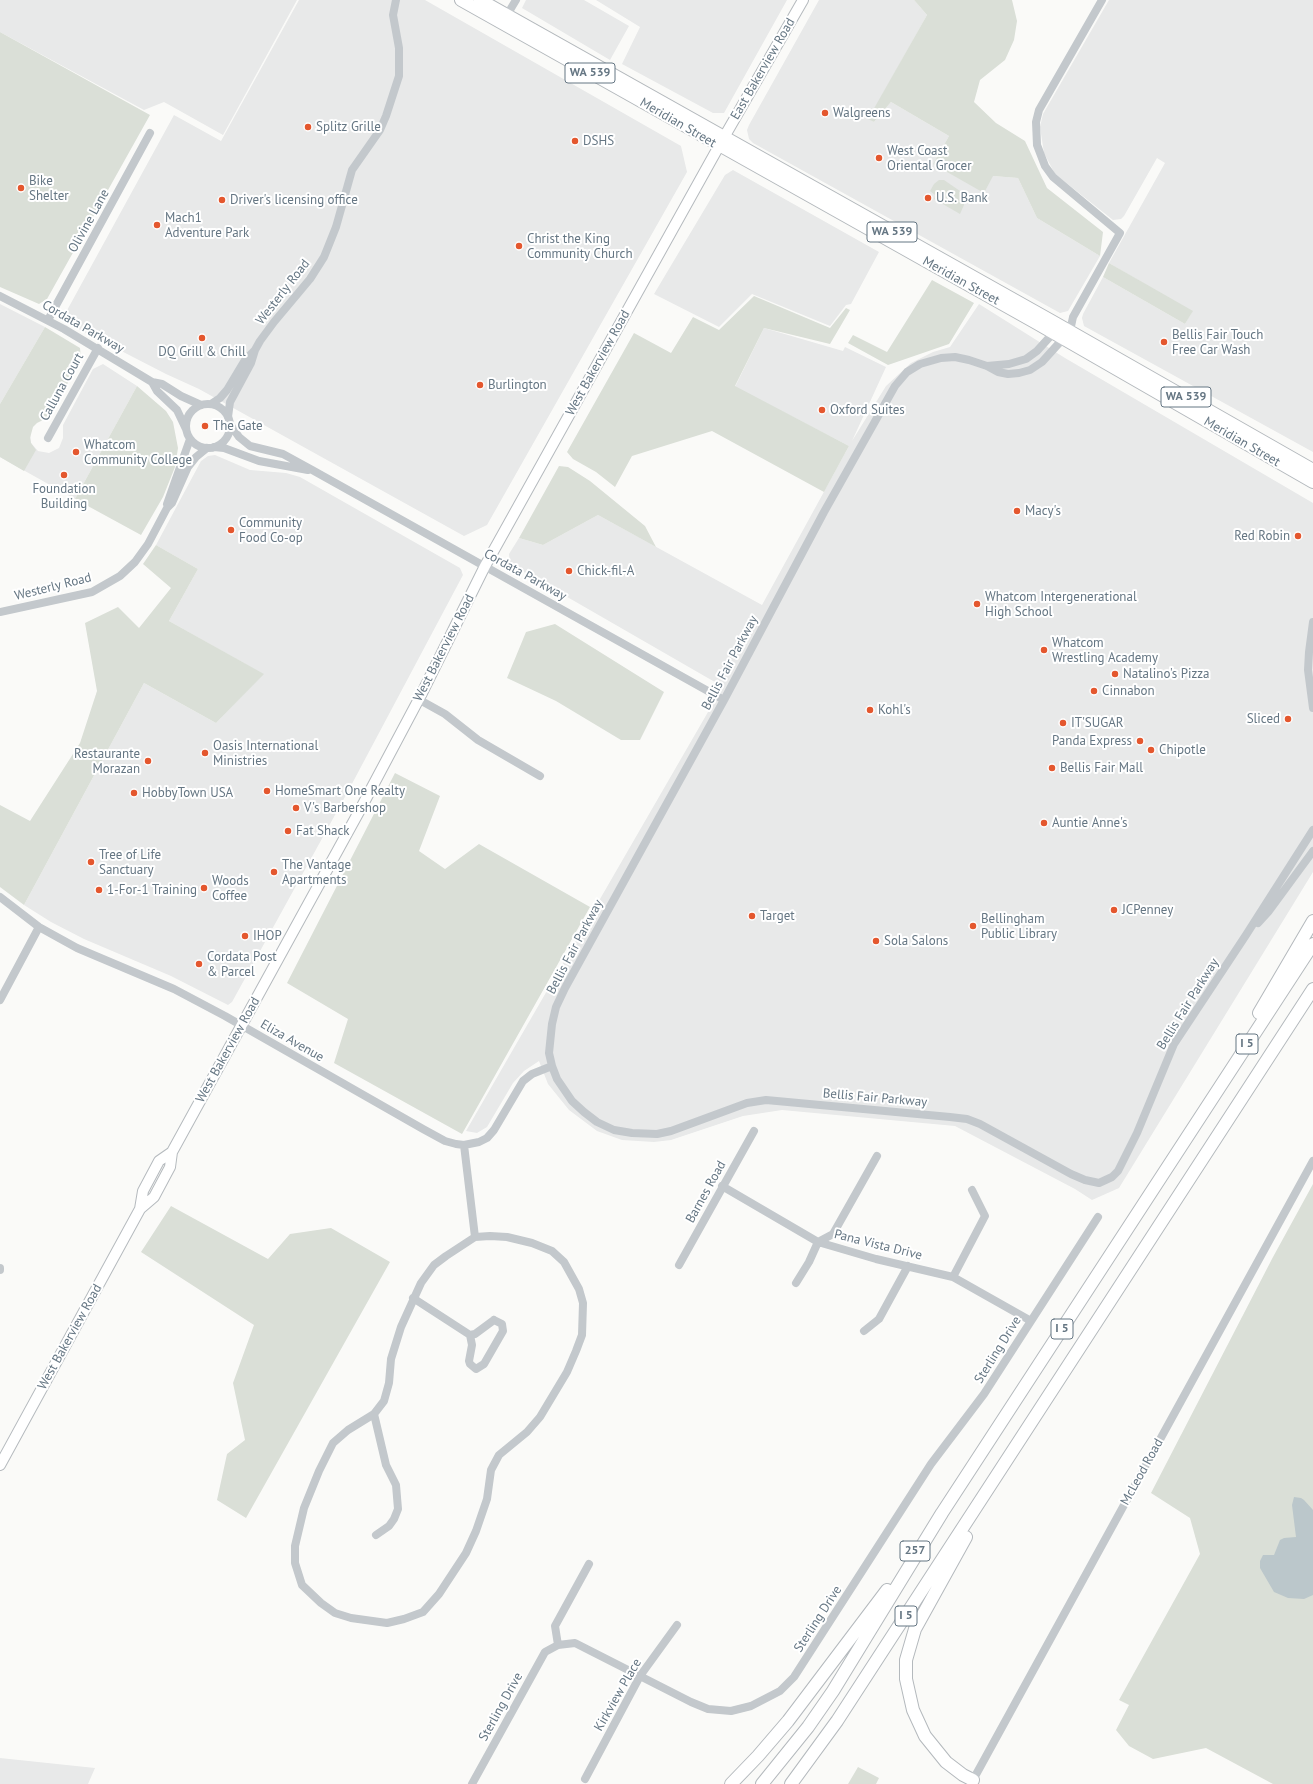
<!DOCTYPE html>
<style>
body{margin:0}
canvas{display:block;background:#fafaf8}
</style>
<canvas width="1313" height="1784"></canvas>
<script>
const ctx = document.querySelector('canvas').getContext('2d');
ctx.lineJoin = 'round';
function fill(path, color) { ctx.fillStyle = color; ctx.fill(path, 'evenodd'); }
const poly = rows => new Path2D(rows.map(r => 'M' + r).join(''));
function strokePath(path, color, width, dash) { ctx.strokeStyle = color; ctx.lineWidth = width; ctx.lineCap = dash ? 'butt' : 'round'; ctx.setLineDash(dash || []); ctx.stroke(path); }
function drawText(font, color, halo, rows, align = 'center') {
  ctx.font = font + ' "PT Sans",sans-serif'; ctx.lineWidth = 4; ctx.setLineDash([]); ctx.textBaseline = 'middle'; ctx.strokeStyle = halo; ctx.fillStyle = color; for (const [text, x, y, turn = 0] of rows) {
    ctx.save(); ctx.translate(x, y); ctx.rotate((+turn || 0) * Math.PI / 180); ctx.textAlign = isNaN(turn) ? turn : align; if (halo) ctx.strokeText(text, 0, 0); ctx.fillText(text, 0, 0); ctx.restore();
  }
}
const built = poly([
 [0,0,297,0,223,135,164,102,144,110,0,32],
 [299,0,425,0,681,146,687,172,487,525,464,536,199,389,166,374,67,323,65,314,174,115,221,141],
 [526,0,584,0,629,26,610,60,522,8],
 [596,0,787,0,724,113,713,113,622,64,640,27],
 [819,0,914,0,927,15,869,119,874,122,891,102,949,136,933,164,993,176,1018,178,1037,218,1100,256,1068,311,1060,313,753,143,749,139,747,130,749,125],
 [1109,0,1313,0,1313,452,1084,326,1082,318,1083,314,1103,277,1185,324,1192,312,1109,263,1165,163,1157,158,1124,216,1121,219,1113,220,1055,174,1044,153,1040,127,1043,114],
 [733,170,879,252,851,304,846,305,830,326,752,294,719,327,654,294,725,175],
 [0,304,45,327,0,404],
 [979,304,1065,358,1313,503,1313,872,1119,1188,1092,1200,1075,1189,955,1126,782,1110,743,1116,671,1140,654,1142,622,1140,597,1131,569,1110,548,1084,539,1061,524,1071,513,1083,487,1127,477,1133,466,1131,708,712,720,685,510,564,509,554,519,538,543,545,598,515,762,605,849,446,735,387,764,328,843,351,845,347,886,367,852,441,886,386,911,363,933,352,950,347],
 [103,364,137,386,75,499,0,457,0,416,30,432,31,443,38,451,49,453,59,448,63,438,63,425,93,369],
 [215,455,250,470,286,473,300,477,460,568,463,575,346,795,232,1002,228,1005,171,976,84,939,51,922,24,905,144,683,216,723,263,674,169,621,198,569,156,545,201,461,208,456],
 [0,1758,95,1768,88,1784,0,1784]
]);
const green = poly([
 [914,0,1012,0,1017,21,1014,40,1005,60,980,80,974,102,996,123,1025,141,1047,188,1103,232,1100,256,1037,218,1018,178,993,176,984,193,933,164,949,136,891,102,874,122,868,119,927,15],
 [0,32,150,115,47,299,39,304,0,287],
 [939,180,944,180,960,191,964,197,964,205,960,214,934,199,935,195,930,191,934,184],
 [1109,263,1193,311,1185,324,1103,277],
 [932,280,974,303,949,344,888,365,848,343,853,335,887,352],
 [754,296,830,328,846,308,850,310,830,344,764,328,735,386,849,446,824,492,712,431,632,456,615,487,596,472,573,459,567,452,634,333,671,353,693,317,719,330],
 [45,327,80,348,81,359,49,417,37,423,33,427,30,438,31,443,36,450,24,471,0,457,0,404],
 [137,386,166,411,173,422,178,448,175,467,163,497,141,535,75,499],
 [559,466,568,467,590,481,645,526,656,547,598,515,543,545,519,538],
 [156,545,198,569,169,621,264,674,216,723,144,683,24,905,0,887,0,805,30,821,80,743,97,691,85,623,118,607,139,628,171,588,143,564],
 [555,624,664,692,640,740,621,740,556,701,507,678,526,632],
 [395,773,440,796,419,851,445,869,479,844,590,907,462,1134,334,1063,348,1019,287,983],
 [1313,1184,1313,1784,1273,1784,1206,1748,1153,1759,1129,1746,1116,1730,1129,1705,1119,1700,1200,1554,1190,1518,1151,1493,1273,1257],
 [171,1206,268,1259,290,1234,331,1228,390,1262,246,1518,217,1500,227,1454,245,1440,233,1383,254,1325,141,1252],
 [858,1767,879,1778,876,1784,848,1784]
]);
const water = poly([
 [1294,1497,1301,1498,1304,1500,1313,1510,1313,1595,1304,1599,1288,1598,1274,1592,1260,1568,1260,1561,1263,1555,1274,1555,1280,1540,1284,1538,1296,1537,1292,1505]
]);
const minor = poly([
 [1102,0,1039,110,1036,122,1037,145,1045,166,1053,177,1120,233,1073,317,1070,331,1042,362,1030,370,1019,373,1008,374,998,372,987,366,969,360,955,357,941,358,920,364,907,372,895,386,824,512,724,700,565,988,556,1007,552,1024,549,1053,552,1066,557,1079,572,1101,584,1112,597,1122,614,1130,632,1133,657,1134,671,1131,747,1103,766,1100,950,1117,967,1119,980,1124,1071,1174,1085,1180,1099,1183,1112,1177,1118,1171,1137,1133,1174,1044,1246,935,1313,830],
 [507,15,516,0],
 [0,296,64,329,152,382,162,384,181,396,201,405],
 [48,320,150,133],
 [987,366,1009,364,1026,359,1037,351,1056,330],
 [152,382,157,391,177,410,186,429],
 [211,404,220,398,227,390,245,360,254,351],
 '186 426a22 22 0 1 1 44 0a22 22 0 1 1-44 0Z',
 [228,417,230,402,251,363,255,350,260,341,274,322,310,279,324,257,336,227,352,170,380,130,386,116,399,76,399,48,393,15,396,0],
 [230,424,239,437,250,446,283,454,314,471,724,700],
 [48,438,98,348],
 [214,447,224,448,259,461,308,470],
 [167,504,190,439],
 [0,612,92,592,120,576,135,562,148,544,167,508,172,503,188,467,196,457,207,448],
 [1313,622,1309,652,1308,670,1313,708],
 [418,699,445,714,478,740,540,776],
 [0,897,39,927,77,948,174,989,225,1016,423,1129,445,1141,456,1144,464,1145,479,1142,487,1138,494,1130,523,1081,532,1074,552,1066],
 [1258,923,1269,911,1313,851],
 [0,1000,39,927],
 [464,1145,475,1237],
 [722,1186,818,1242,876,1259,953,1277,1031,1321],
 [490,1236,507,1237,532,1243,552,1251,564,1262,579,1289,583,1303,582,1335,576,1351,567,1372,540,1417,527,1432,499,1455,491,1470,487,1499,476,1531,466,1553,439,1594,423,1612,404,1619,387,1623,351,1618,335,1613,321,1603,302,1585,295,1563,295,1546,304,1508,319,1471,333,1443,348,1430,374,1414,384,1401,389,1383,391,1359,401,1327,421,1283,434,1265,446,1256,475,1237,490,1236],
 [679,1265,754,1131],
 [0,1268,0,1270],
 [953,1277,985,1216,972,1190],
 [796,1283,809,1262,818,1242,833,1234,877,1156],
 [413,1298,470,1335],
 [494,1320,502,1324,503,1331,484,1364,476,1369,470,1364,469,1361,472,1345,470,1335,475,1334,494,1320],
 [864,1331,879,1319,908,1266],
 [374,1414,386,1465,396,1485,398,1509,394,1519,389,1526,376,1535],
 [558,1645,555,1626,589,1564],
 [585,1779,640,1676,677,1625],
 [973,1780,1313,1161],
 [472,1784,545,1652,558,1645,575,1643,691,1702,708,1709,731,1711,751,1706,780,1691,794,1677,931,1464,984,1394,1098,1217]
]);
const major = poly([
 [140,1209,143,1191,159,1161,172,1152],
 [0,1465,140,1209,154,1197,170,1167,172,1152,361,808,421,695,485,566,719,146,803,0]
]);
const highway = poly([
 [461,0,1038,324,1313,482],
 [480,0,1050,320,1313,470],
 [1259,1013,1313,921],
 [966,1537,915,1629,906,1660,906,1679,913,1710,925,1736,946,1762,963,1775,973,1780],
 [731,1784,758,1756,788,1721,887,1590],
 [762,1784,808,1727,833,1691,942,1513,1313,944],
 [791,1784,837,1721,1313,989]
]);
const markers = [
 [825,113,4,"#e4572e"],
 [308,127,4,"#e4572e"],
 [575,141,4,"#e4572e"],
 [879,158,4,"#e4572e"],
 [21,188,4,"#e4572e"],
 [928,198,4,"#e4572e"],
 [222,200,4,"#e4572e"],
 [157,225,4,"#e4572e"],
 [519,246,4,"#e4572e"],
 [202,338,4,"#e4572e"],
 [1164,342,4,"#e4572e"],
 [480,385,4,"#e4572e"],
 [822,410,4,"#e4572e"],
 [205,426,4,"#e4572e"],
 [76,452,4,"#e4572e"],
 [64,475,4,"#e4572e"],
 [1017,511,4,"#e4572e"],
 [231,530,4,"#e4572e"],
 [1298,536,4,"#e4572e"],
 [569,571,4,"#e4572e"],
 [977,604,4,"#e4572e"],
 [1044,650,4,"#e4572e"],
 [1115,674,4,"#e4572e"],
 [1094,691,4,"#e4572e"],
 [870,710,4,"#e4572e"],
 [1288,719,4,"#e4572e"],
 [1063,723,4,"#e4572e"],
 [1140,741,4,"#e4572e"],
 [1151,750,4,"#e4572e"],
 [205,753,4,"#e4572e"],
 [148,761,4,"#e4572e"],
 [1052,768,4,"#e4572e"],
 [267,791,4,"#e4572e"],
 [134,793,4,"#e4572e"],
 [296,808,4,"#e4572e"],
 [1044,823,4,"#e4572e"],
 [288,831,4,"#e4572e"],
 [91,862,4,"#e4572e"],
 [274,872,4,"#e4572e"],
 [204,888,4,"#e4572e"],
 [99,890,4,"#e4572e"],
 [1114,910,4,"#e4572e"],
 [752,916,4,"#e4572e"],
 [973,926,4,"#e4572e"],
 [245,936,4,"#e4572e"],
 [876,941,4,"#e4572e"],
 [199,964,4,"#e4572e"]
];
const shields = [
 [590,73,50],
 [892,232,50],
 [1186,397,50],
 [1247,1044,22],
 [1062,1329,22],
 [915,1551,30],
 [906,1616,22]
];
const shieldNames = [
 ["WA 539",590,73],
 ["WA 539",892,232],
 ["WA 539",1186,397],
 ["I 5",1247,1044],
 ["I 5",1062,1329],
 ["257",915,1551],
 ["I 5",906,1616]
];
const streetNames = [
 ["East Bakerview Road",763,69,-60],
 ["Meridian Street",678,123,30],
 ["Olivine Lane",89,221,-61],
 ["Meridian Street",961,281,29],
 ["Westerly Road",283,292,-52],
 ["Cordata Parkway",83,327,30],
 ["West Bakerview Road",598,363,-61],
 ["Calluna Court",62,387,-61],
 ["Meridian Street",1242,442,30],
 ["Cordata Parkway",525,575,29],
 ["Westerly Road",53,587,-14],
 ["West Bakerview Road",444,648,-63],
 ["Bellis Fair Parkway",730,663,-62],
 ["Bellis Fair Parkway",575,947,-62],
 ["Bellis Fair Parkway",1188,1004,-58],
 ["Eliza Avenue",292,1041,30],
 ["West Bakerview Road",228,1050,-61],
 ["Bellis Fair Parkway",875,1098,5],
 ["Barnes Road",706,1192,-61],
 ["Pana Vista Drive",878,1245,14],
 ["West Bakerview Road",70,1337,-61],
 ["Sterling Drive",998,1350,-58],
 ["McLeod Road",1142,1472,-61],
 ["Sterling Drive",818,1619,-57],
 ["Kirkview Place",618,1695,-60],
 ["Sterling Drive",501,1707,-61]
];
const poiNames = [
 ["Walgreens",833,113],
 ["Splitz Grille",316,127],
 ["DSHS",583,141],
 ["West Coast",887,151],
 ["Oriental Grocer",887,166],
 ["Bike",29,181],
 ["Shelter",29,196],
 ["U.S. Bank",936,198],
 ["Driver's licensing office",230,200],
 ["Mach1",165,218],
 ["Adventure Park",165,233],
 ["Christ the King",527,239],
 ["Community Church",527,254],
 ["Bellis Fair Touch",1172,335],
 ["Free Car Wash",1172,350],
 ["DQ Grill & Chill",202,352,"center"],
 ["Burlington",488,385],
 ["Oxford Suites",830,410],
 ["The Gate",213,426],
 ["Whatcom",84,445],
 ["Community College",84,460],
 ["Foundation",64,489,"center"],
 ["Building",64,504,"center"],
 ["Macy's",1025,511],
 ["Community",239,523],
 ["Food Co-op",239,538],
 ["Red Robin",1290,536,"right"],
 ["Chick-fil-A",577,571],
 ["Whatcom Intergenerational",985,597],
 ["High School",985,612],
 ["Whatcom",1052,643],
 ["Wrestling Academy",1052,658],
 ["Natalino's Pizza",1123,674],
 ["Cinnabon",1102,691],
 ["Kohl's",878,710],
 ["Sliced",1280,719,"right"],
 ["IT'SUGAR",1071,723],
 ["Panda Express",1132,741,"right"],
 ["Oasis International",213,746],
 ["Ministries",213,761],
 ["Chipotle",1159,750],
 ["Restaurante",140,754,"right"],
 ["Morazan",140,769,"right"],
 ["Bellis Fair Mall",1060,768],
 ["HomeSmart One Realty",275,791],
 ["HobbyTown USA",142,793],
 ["V's Barbershop",304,808],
 ["Auntie Anne's",1052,823],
 ["Fat Shack",296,831],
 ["Tree of Life",99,855],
 ["Sanctuary",99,870],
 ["The Vantage",282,865],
 ["Apartments",282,880],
 ["Woods",212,881],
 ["Coffee",212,896],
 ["1-For-1 Training",107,890],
 ["JCPenney",1122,910],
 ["Target",760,916],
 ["Bellingham",981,919],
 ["Public Library",981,934],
 ["IHOP",253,936],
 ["Sola Salons",884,941],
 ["Cordata Post",207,957],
 ["& Parcel",207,972]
];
fill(built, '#e8e9e9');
fill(green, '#dadfd7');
fill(water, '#bbc7cb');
strokePath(major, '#b5babe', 12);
strokePath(highway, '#b4b9bd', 14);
strokePath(minor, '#c3c8cc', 8);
strokePath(major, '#fff', 10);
strokePath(highway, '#fff', 12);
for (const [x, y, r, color] of markers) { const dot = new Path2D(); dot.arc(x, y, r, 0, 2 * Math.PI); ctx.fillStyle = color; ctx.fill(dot); strokePath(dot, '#fff', 1.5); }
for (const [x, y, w] of shields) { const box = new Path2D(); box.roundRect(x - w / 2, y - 10, w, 20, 3); ctx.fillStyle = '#fff'; ctx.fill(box); strokePath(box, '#657683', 1); }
drawText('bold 12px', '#657683', null, shieldNames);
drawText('13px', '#657683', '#fff', streetNames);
drawText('13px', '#657683', '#fff', poiNames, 'left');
</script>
